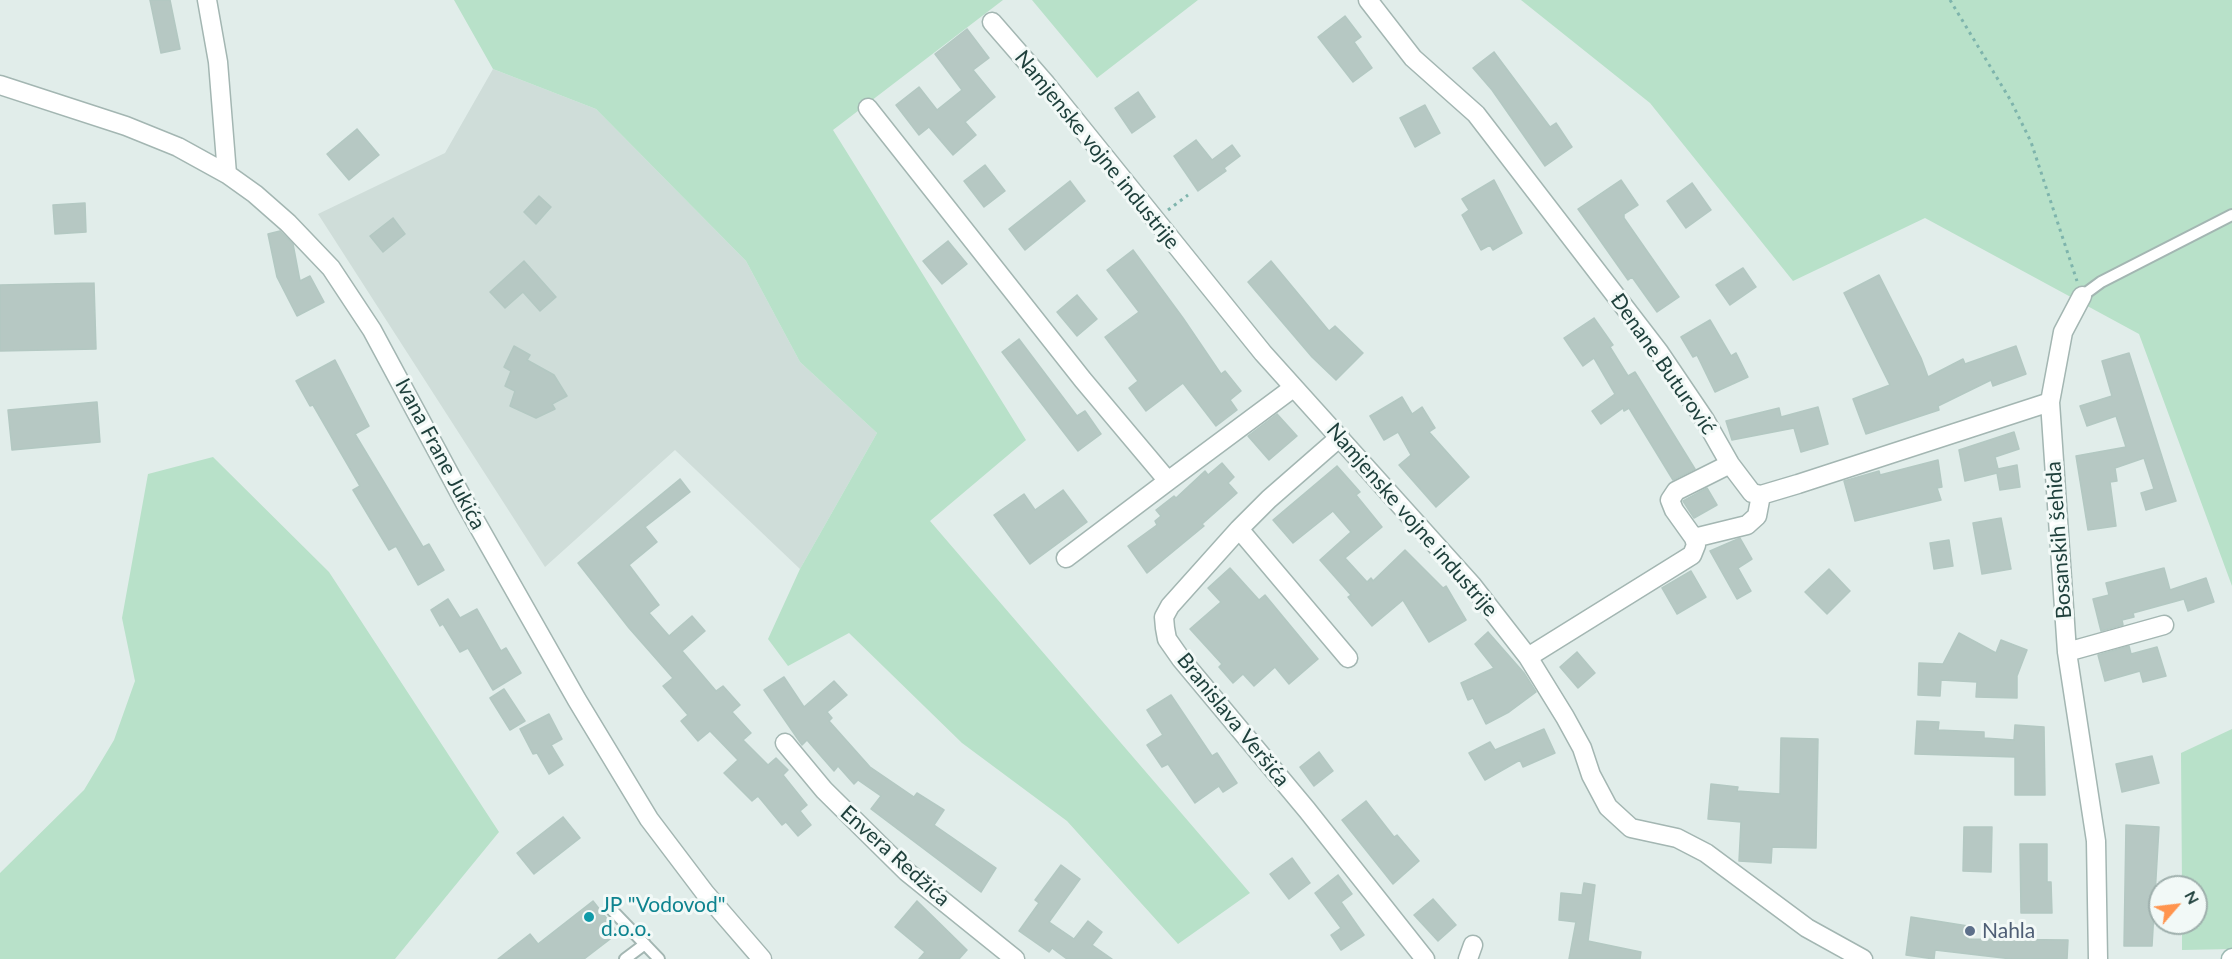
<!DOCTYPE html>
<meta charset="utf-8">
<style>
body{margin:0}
#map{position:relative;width:2232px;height:959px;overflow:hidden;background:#e1edea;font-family:Lato,sans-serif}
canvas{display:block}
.north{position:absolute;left:2148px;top:875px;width:60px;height:60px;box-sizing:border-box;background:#f2f9f7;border:2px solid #9eafac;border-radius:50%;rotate:62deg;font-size:16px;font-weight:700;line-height:24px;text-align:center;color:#1f403c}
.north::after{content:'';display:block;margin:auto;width:21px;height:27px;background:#ff944e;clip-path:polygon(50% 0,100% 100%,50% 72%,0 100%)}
</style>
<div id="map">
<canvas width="2232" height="959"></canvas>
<div class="north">N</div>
</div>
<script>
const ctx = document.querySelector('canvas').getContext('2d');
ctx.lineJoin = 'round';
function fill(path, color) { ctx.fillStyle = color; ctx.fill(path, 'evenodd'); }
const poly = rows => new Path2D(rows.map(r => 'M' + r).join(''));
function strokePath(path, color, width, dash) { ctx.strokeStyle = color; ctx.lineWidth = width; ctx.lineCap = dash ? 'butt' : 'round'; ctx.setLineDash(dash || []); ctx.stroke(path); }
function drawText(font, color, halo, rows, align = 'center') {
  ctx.font = font + ' Lato,sans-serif'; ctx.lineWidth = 6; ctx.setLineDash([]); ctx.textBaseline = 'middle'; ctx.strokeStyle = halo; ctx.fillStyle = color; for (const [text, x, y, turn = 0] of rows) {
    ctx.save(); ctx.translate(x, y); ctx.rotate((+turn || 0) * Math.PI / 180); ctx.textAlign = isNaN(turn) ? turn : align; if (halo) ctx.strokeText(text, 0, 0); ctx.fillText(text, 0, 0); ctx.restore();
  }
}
const built = poly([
 [493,69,596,109,746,261,800,362,877,433,800,569,675,450,545,567,318,214,445,153]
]);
const green = poly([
 [454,0,1003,0,833,130,1026,440,930,521,1250,893,1178,944,1067,821,962,743,849,633,788,666,768,639,800,569,877,433,800,362,746,261,596,109,493,69],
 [1032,0,1198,0,1097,78],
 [1521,0,2232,0,2232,586,2139,334,1925,218,1793,281,1650,103],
 [213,457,329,572,499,832,395,959,0,959,0,873,84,790,114,740,135,681,122,618,148,474],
 [2232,729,2232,949,2182,950,2182,923,2196,923,2196,887,2182,887,2181,753]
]);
const building = poly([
 [150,0,170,0,180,49,161,53,150,0],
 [1345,16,1361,37,1354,42,1372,68,1353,82,1318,37,1345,16],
 [967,29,989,58,973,70,995,97,965,122,976,135,953,155,929,127,919,135,896,105,919,87,937,110,962,90,935,54,967,29],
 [1494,52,1550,127,1556,123,1572,147,1545,166,1492,90,1473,68,1494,52],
 [1138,92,1155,117,1132,133,1115,108,1138,92],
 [1425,105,1440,133,1415,147,1400,118,1425,105],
 [357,129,379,155,349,180,327,154,357,129],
 [1196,140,1212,160,1232,145,1240,156,1224,168,1226,171,1198,191,1174,156,1196,140],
 [985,165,1005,191,984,207,964,181,985,165],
 [1494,180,1522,233,1493,250,1490,245,1481,250,1462,215,1469,210,1462,199,1494,180],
 [1621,180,1638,205,1624,214,1624,218,1679,297,1657,312,1632,277,1628,280,1578,209,1621,180],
 [1070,181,1085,201,1025,250,1009,229,1070,181],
 [1692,183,1711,210,1686,228,1667,201,1692,183],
 [539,196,551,207,536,224,524,212,539,196],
 [85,203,86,232,55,234,53,205,85,203],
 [393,218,405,234,383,252,370,236,393,218],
 [280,231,293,244,300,281,310,276,324,302,297,316,277,277,268,234,280,231],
 [948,241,967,264,942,284,923,261,948,241],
 [1133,250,1183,318,1221,374,1225,371,1241,391,1230,400,1237,410,1216,426,1183,383,1146,411,1129,388,1138,381,1105,337,1139,312,1107,270,1133,250],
 [524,261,556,297,540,311,523,292,505,308,490,292,524,261],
 [1271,261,1329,331,1335,326,1363,353,1336,380,1312,357,1248,282,1271,261],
 [1743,268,1756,287,1730,305,1716,285,1743,268],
 [1879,275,1921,358,1928,377,1963,359,1965,364,2016,346,2026,374,1993,386,1991,380,1938,406,1939,410,1866,434,1853,399,1890,385,1844,293,1879,275],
 [94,283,96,349,0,351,0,285,94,283],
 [1077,295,1097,319,1077,336,1057,312,1077,295],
 [1594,318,1613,345,1610,347,1628,376,1635,372,1695,469,1673,480,1629,408,1624,411,1623,408,1601,424,1592,411,1615,394,1594,358,1583,366,1564,338,1594,318],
 [1710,320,1731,356,1736,353,1748,377,1715,392,1697,355,1693,357,1681,337,1710,320],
 [1019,339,1077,416,1085,411,1101,434,1078,451,1002,352,1019,339],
 [514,346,530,355,527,360,554,375,567,396,552,404,555,409,536,418,510,406,515,391,505,386,511,371,504,367,514,346],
 [2129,353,2176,501,2146,510,2141,493,2154,489,2144,458,2115,468,2117,481,2110,482,2116,526,2088,530,2076,456,2126,447,2116,416,2087,426,2080,406,2112,396,2102,361,2129,353],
 [335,360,369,426,355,434,423,547,429,544,444,570,418,585,396,546,389,550,353,490,360,486,313,405,310,406,296,381,335,360],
 [1402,397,1412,414,1422,407,1435,428,1429,432,1469,477,1436,507,1399,465,1411,455,1398,432,1384,440,1370,416,1402,397],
 [97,402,100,442,12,450,8,410,97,402],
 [1818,407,1828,444,1801,452,1794,428,1732,440,1726,421,1779,408,1781,417,1818,407],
 [1277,414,1297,436,1269,460,1248,436,1277,414],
 [2014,432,2019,449,1995,457,1998,469,2017,465,2020,487,2000,490,1997,473,1965,481,1959,450,2014,432],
 [1938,460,1942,487,1937,488,1941,500,1855,521,1844,481,1879,471,1880,475,1938,460],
 [1222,463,1234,477,1228,483,1237,493,1202,524,1204,526,1147,573,1128,546,1157,525,1155,521,1161,516,1156,510,1174,496,1176,498,1205,471,1208,475,1222,463],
 [1337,466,1360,492,1356,495,1382,527,1345,558,1367,582,1371,578,1373,581,1405,550,1443,588,1446,586,1466,620,1429,642,1403,600,1372,626,1348,597,1351,595,1320,560,1351,532,1333,511,1293,543,1273,520,1337,466],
 [680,479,690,492,645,527,657,542,629,565,659,605,649,613,669,636,692,616,705,631,682,651,716,691,723,686,740,705,732,712,751,733,743,740,768,765,776,758,788,770,783,775,807,805,800,811,811,825,798,836,786,822,782,825,758,796,752,801,724,773,738,760,710,731,698,741,681,721,688,715,663,686,673,678,629,628,578,563,680,479],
 [1707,488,1717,505,1694,518,1683,501,1707,488],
 [1063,490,1087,522,1030,564,994,515,1024,494,1035,510,1063,490],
 [2001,518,2011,569,1982,574,1973,523,2001,518],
 [1740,538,1752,559,1738,568,1751,591,1737,599,1710,551,1740,538],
 [1949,540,1953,566,1934,569,1930,543,1949,540],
 [1230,568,1259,600,1265,595,1318,659,1289,684,1275,667,1254,686,1243,674,1233,683,1219,667,1222,664,1190,629,1221,602,1208,588,1230,568],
 [2164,568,2170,590,2206,578,2214,602,2188,611,2184,599,2133,613,2134,617,2122,620,2123,625,2101,631,2093,599,2109,595,2106,583,2164,568],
 [1829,569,1850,591,1827,614,1805,592,1829,569],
 [1691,571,1706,597,1677,614,1662,588,1691,571],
 [448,599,460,618,477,609,501,651,506,648,521,673,493,690,468,648,460,652,443,624,440,626,431,610,448,599],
 [1488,632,1524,673,1536,692,1509,712,1486,724,1473,698,1468,700,1461,683,1494,668,1475,644,1488,632],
 [1959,633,1996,653,2001,640,2027,650,2017,676,2017,698,1976,697,1977,682,1941,680,1940,696,1918,695,1919,663,1943,664,1959,633],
 [2129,646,2131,654,2157,647,2166,676,2143,682,2140,671,2105,681,2098,655,2129,646],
 [1577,652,1595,673,1578,688,1560,667,1577,652],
 [784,677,804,707,834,681,847,695,827,712,832,718,829,721,870,767,914,797,917,793,944,810,934,825,996,868,981,892,871,809,881,796,858,780,854,784,838,766,834,771,807,740,802,745,764,690,784,677],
 [504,689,525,721,510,730,490,698,504,689],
 [1171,695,1212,756,1217,753,1237,783,1223,792,1219,786,1195,803,1168,764,1162,767,1147,745,1163,735,1147,710,1171,695],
 [549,714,562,739,551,745,563,765,549,774,537,753,533,754,520,729,549,714],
 [1917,721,1939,722,1938,730,1984,732,1984,738,2014,740,2015,725,2044,727,2045,795,2015,795,2015,757,1915,754,1917,721],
 [1544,729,1555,753,1523,767,1520,760,1485,780,1469,753,1490,742,1495,750,1544,729],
 [1781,738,1818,739,1816,848,1772,847,1771,863,1739,861,1741,822,1708,819,1711,784,1738,787,1737,791,1780,794,1781,738],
 [1319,752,1333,771,1314,786,1300,767,1319,752],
 [2152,756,2159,783,2122,792,2116,764,2152,756],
 [1366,801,1394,837,1397,835,1419,861,1393,884,1342,820,1366,801],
 [563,817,580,838,534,874,517,853,563,817],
 [2126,825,2159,827,2152,946,2124,946,2126,825],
 [1964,827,1992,827,1991,872,1963,871,1964,827],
 [2020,844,2047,844,2047,882,2051,882,2052,913,2021,913,2020,844],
 [1292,858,1310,883,1289,899,1270,874,1292,858],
 [1061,865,1080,879,1049,922,1074,939,1088,921,1102,932,1092,945,1112,959,1067,959,1052,948,1049,952,1019,931,1039,903,1035,900,1061,865],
 [1338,875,1352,894,1341,902,1364,935,1341,950,1331,935,1341,928,1315,893,1338,875],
 [1584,883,1595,885,1588,941,1641,952,1640,959,1569,959,1576,922,1559,920,1561,893,1582,895,1584,883],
 [1433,899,1456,925,1438,941,1414,915,1433,899],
 [593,901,618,933,584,959,498,959,530,934,538,944,593,901],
 [917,901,967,950,959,959,919,959,925,952,895,927,917,901],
 [1911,917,1968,926,1968,939,2068,940,2067,959,2012,959,1935,950,1934,959,1906,955,1911,917]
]);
const path = poly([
 [1950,0,2011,101,2031,142,2077,281],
 [1168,210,1188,195]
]);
const lane = poly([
 [2082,296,2101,282,2232,215],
 [611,909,659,959],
 [625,959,645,944]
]);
const street = poly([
 [207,0,218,62,227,174],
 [1368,0,1413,58,1476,114,1659,352,1705,420,1730,464,1752,493,1761,495,1798,484,2050,402],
 [992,22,1046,84,1263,353,1472,585,1528,657,1565,717,1582,748,1591,775,1608,807,1631,828,1677,838,1706,853,1807,928,1863,959],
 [0,85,126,126,178,147,227,174,255,194,288,223,331,268,372,330,464,501,577,700,649,819,705,893,762,959],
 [868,108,1083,380,1168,481,1293,388],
 [2082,296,2063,332,2050,402,2067,652,2096,841,2098,959],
 [1340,437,1269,499,1239,529,1170,606,1164,617,1165,628,1167,639,1181,659,1307,810,1425,959],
 [1239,529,1348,658],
 [1694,538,1747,525,1757,516,1761,495],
 [1066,558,1168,481],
 [2067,652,2164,625],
 [1528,657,1692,555,1696,545,1694,538,1674,510,1670,500,1676,491,1730,464],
 [785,743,824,790,907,872,1015,959],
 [1468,959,1473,945]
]);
const secondary = poly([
 [2231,959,2232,958]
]);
const markers = [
 [589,917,6,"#0f9aa8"],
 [1970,931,6,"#5c6f8a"]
];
const streetNames = [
 ["Namjenske vojne industrije",1097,150,51],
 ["Đenane Buturović",1663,364,55],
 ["Ivana Frane Jukića",440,454,62],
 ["Namjenske vojne industrije",1412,520,49],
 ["Bosanskih šehida",2059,540,-94],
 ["Branislava Veršića",1233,720,51],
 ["Envera Redžića",895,856,42]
];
const cultureNames = [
 ["JP \"Vodovod\"",601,905],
 ["d.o.o.",601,929]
];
const serviceNames = [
 ["Nahla",1982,931]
];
fill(built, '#cfddd9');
fill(green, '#b8e1c9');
fill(building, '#b6c8c3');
strokePath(building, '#b3c8c2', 1.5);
strokePath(lane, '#a3b6b2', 14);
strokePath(street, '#a3b6b2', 21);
strokePath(secondary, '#9ebab4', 21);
strokePath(path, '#7eb4ac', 3, [3, 4.5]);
strokePath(lane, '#fff', 10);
strokePath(street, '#fff', 18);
strokePath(secondary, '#fff', 18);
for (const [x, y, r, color] of markers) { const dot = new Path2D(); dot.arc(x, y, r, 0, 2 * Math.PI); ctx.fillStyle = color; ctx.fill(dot); strokePath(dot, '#f2f9f7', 2); }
drawText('21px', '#1f403c', '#f2f9f7', streetNames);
drawText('21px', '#0d838f', '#f2f9f7', cultureNames, 'left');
drawText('21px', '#4e5e75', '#f2f9f7', serviceNames, 'left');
</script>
